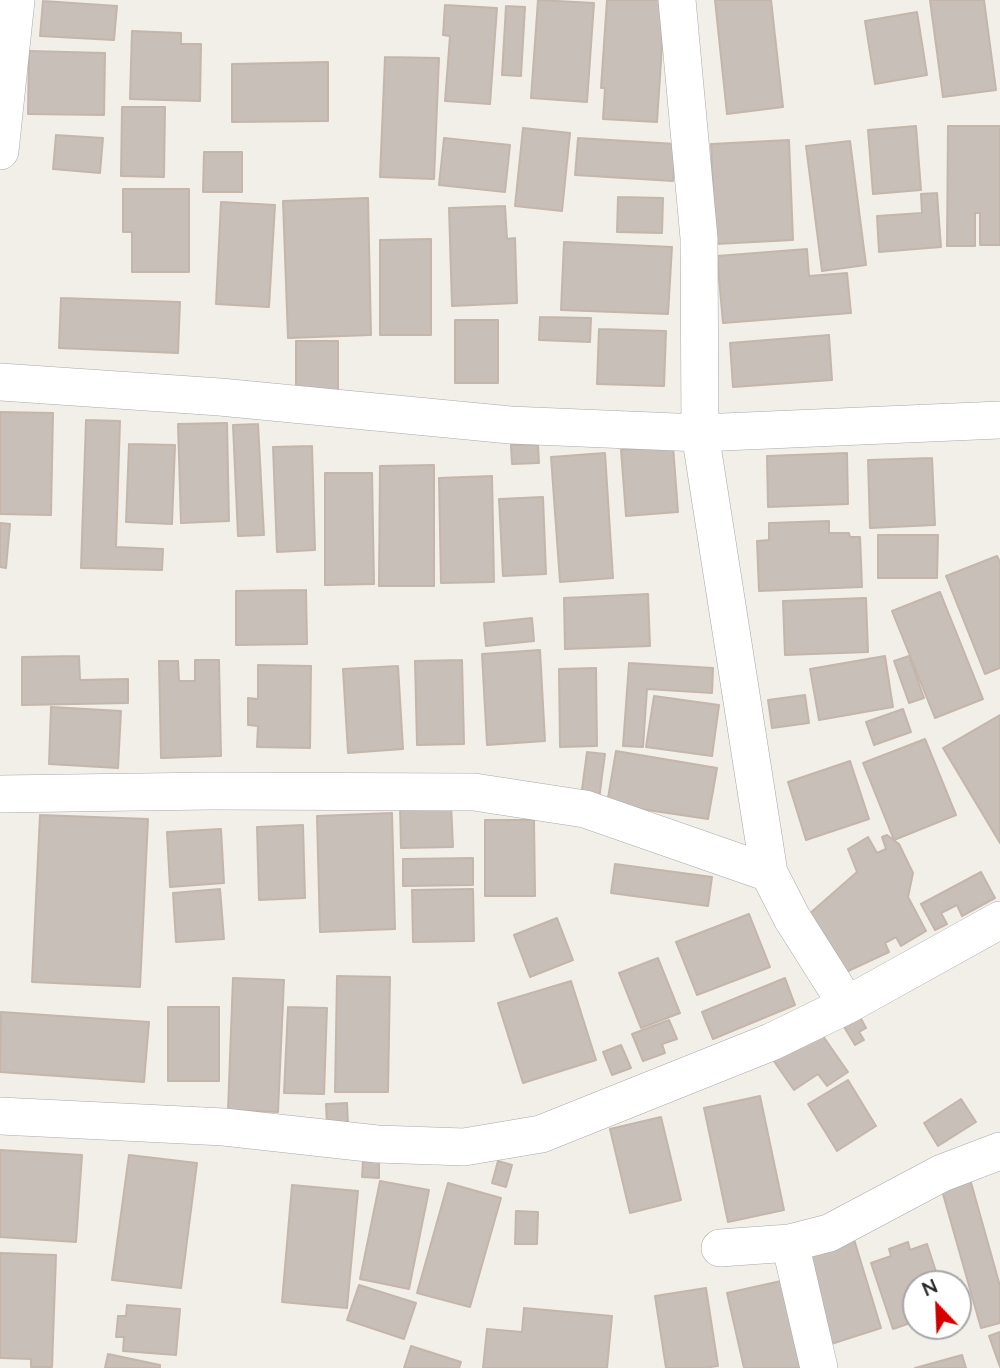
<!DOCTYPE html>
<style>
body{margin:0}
#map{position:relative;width:1000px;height:1368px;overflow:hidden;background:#f2efe9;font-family:Lato,sans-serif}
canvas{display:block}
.north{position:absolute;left:902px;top:1270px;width:70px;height:70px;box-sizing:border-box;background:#fff;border:2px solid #a7a7a7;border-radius:50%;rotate:337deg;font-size:19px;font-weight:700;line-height:28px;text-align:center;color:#222}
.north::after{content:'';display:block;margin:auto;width:24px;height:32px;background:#d40000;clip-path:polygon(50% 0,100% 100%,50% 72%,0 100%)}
</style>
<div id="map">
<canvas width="1000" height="1368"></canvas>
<div class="north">N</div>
</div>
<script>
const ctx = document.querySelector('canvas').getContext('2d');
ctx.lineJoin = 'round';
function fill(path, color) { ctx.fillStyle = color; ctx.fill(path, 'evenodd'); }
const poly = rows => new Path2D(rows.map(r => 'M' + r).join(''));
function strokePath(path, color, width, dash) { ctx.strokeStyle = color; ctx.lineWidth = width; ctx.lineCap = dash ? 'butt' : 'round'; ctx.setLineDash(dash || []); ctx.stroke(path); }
const building = poly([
 [538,0,594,3,587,102,531,98,538,0],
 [607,0,665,0,657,122,603,119,605,88,601,88,607,0],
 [715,0,771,0,783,107,727,114,715,0],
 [930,0,984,0,996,90,943,97,930,0],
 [43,1,117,6,114,40,40,36,43,1],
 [445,5,497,8,490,104,445,101,450,36,443,35,445,5],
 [506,6,525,7,521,76,502,75,506,6],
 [917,12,927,75,875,84,865,21,917,12],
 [132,31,181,33,181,44,201,44,200,101,130,99,132,31],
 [29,51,105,53,104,115,28,114,29,51],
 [385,57,439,58,434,179,380,177,385,57],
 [328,62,328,121,232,122,232,64,328,62],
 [122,107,165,107,164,177,121,176,122,107],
 [916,126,921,190,873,194,868,130,916,126],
 [948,126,1000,126,1000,245,980,245,980,213,975,213,975,246,947,246,948,126],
 [523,128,570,133,562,211,515,206,523,128],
 [56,135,103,138,100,173,53,169,56,135],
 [444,138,510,145,505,192,439,185,444,138],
 [578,138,676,144,673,181,575,175,578,138],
 [789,140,793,240,716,244,711,144,789,140],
 [850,141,866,265,822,271,806,146,850,141],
 [204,152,242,152,242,192,203,192,204,152],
 [123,189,189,189,189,272,132,272,132,232,123,232,123,189],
 [937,193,941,247,879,252,877,216,922,213,921,194,937,193],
 [618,197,663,198,662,233,617,232,618,197],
 [368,198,371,335,288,338,283,201,368,198],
 [221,202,275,205,269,307,216,304,221,202],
 [505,206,507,239,515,238,517,303,452,306,449,208,505,206],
 [431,239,431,335,380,335,380,240,431,239],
 [564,242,672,247,668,314,561,310,564,242],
 [807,249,809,276,847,273,851,313,723,323,717,256,807,249],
 [61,298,180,302,178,353,59,348,61,298],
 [540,317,591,318,590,342,539,340,540,317],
 [455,320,498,320,498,383,455,383,455,320],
 [599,329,666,331,664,386,597,384,599,329],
 [829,335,832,380,733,387,730,343,829,335],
 [296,341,338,341,338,394,296,394,296,341],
 [0,412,53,413,51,515,0,514,0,412],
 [86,420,120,421,116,547,163,549,162,570,81,568,86,420],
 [227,423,229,521,181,523,178,424,227,423],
 [258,424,264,535,238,536,233,425,258,424],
 [129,444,175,445,172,524,126,522,129,444],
 [511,445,538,445,539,463,512,464,511,445],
 [312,446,315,550,277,552,273,447,312,446],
 [673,446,678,512,626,516,621,450,673,446],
 [605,453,613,578,560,582,551,457,605,453],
 [847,453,848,504,768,507,767,456,847,453],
 [932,458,935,525,870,528,868,460,932,458],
 [434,465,434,586,379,586,380,466,434,465],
 [325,473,372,473,374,584,325,585,325,473],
 [492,476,494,582,441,583,439,478,492,476],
 [543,497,546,574,503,576,499,499,543,497],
 [829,521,829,533,849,533,850,537,860,537,862,587,759,591,757,541,769,540,769,523,829,521],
 [0,523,10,524,6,568,0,567,0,523],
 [878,535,938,535,937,578,878,578,878,535],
 [997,556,1000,562,1000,668,985,674,946,576,997,556],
 [306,590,307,644,236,645,236,591,306,590],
 [940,592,983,699,935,718,892,611,940,592],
 [648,594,650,646,565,649,564,598,648,594],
 [866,598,868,652,785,655,783,601,866,598],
 [532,618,534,641,486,646,484,623,532,618],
 [540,650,545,741,487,745,482,654,540,650],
 [79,656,80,680,128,679,128,703,22,705,22,657,79,656],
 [885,656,893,707,819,720,810,669,885,656],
 [909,656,924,698,909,703,894,661,909,656],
 [195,660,219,660,221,756,161,758,159,661,178,661,179,681,195,681,195,660],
 [462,660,464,744,417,745,415,661,462,660],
 [629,663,713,668,712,693,647,689,643,747,623,746,629,663],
 [258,665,311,666,310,748,257,747,258,726,248,725,248,698,258,699,258,665],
 [398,666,403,749,348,753,343,669,398,666],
 [596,668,597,746,560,747,559,669,596,668],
 [805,695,809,723,772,728,768,700,805,695],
 [654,696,719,705,712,756,646,747,654,696],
 [51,707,121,711,118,768,49,764,51,707],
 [903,709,911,732,874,745,866,722,903,709],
 [1000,715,1000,843,943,748,1000,715],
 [925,739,956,815,894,840,863,763,925,739],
 [616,751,717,768,708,819,607,804,616,751],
 [587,752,605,754,599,799,581,797,587,752],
 [850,761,869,819,806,840,788,782,850,761],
 [451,804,453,847,401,848,400,806,451,804],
 [392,813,395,929,320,932,317,816,392,813],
 [40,815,148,819,140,987,32,982,40,815],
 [485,820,534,820,535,896,485,896,485,820],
 [303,825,305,898,259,900,257,827,303,825],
 [221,829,224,883,170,887,167,832,221,829],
 [887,835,899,844,913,873,908,897,926,931,901,946,896,937,885,943,889,952,846,972,808,915,857,872,848,849,868,837,877,853,886,849,882,837,887,835],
 [473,858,473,885,403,886,403,859,473,858],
 [615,864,712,877,708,906,611,893,615,864],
 [981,872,995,898,962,916,957,905,941,913,947,924,935,930,921,904,981,872],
 [220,889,224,939,176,942,173,893,220,889],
 [473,889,474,941,413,942,412,890,473,889],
 [749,914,770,967,697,995,676,942,749,914],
 [557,918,573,960,530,977,514,935,557,918],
 [658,958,680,1013,641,1028,619,973,658,958],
 [337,976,390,977,388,1092,335,1092,337,976],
 [233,978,284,980,278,1112,228,1110,233,978],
 [785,978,795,1005,713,1039,702,1012,785,978],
 [571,981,596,1060,523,1083,498,1003,571,981],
 [168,1007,219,1007,219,1081,168,1081,168,1007],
 [288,1007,327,1008,324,1094,284,1093,288,1007],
 [1,1012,149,1022,144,1082,0,1072,1,1012],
 [859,1015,866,1028,859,1032,864,1040,855,1045,843,1025,859,1015],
 [669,1020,677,1039,662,1044,665,1053,643,1061,632,1034,669,1020],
 [816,1026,848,1072,827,1086,818,1074,794,1090,771,1057,816,1026],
 [621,1045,631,1068,612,1075,603,1052,621,1045],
 [848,1080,876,1126,837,1151,808,1104,848,1080],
 [760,1096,784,1210,728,1222,704,1108,760,1096],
 [961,1099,976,1122,938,1146,924,1123,961,1099],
 [347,1103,348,1125,327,1126,326,1104,347,1103],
 [661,1117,681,1200,630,1213,610,1129,661,1117],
 [0,1150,82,1155,76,1242,0,1237,0,1150],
 [129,1155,197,1163,181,1288,112,1280,129,1155],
 [363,1161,379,1162,379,1178,362,1177,363,1161],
 [498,1161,512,1165,506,1187,492,1183,498,1161],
 [970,1179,1000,1286,1000,1323,981,1328,941,1187,970,1179],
 [380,1181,429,1190,409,1289,360,1279,380,1181],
 [448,1183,501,1198,470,1307,417,1293,448,1183],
 [292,1185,358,1191,347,1308,282,1302,292,1185],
 [516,1211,538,1212,537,1244,515,1244,516,1211],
 [853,1236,881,1328,828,1345,800,1253,853,1236],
 [908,1242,910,1250,927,1244,940,1284,916,1284,916,1321,893,1329,871,1263,891,1256,889,1249,908,1242],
 [0,1253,56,1255,52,1367,31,1367,31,1359,0,1358,0,1253],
 [781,1281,801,1368,744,1368,727,1293,781,1281],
 [359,1285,416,1303,404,1339,347,1320,359,1285],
 [706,1288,718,1366,704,1368,666,1368,655,1296,706,1288],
 [127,1305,180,1309,176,1355,123,1351,124,1337,116,1337,118,1316,126,1316,127,1305],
 [524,1308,612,1316,607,1368,483,1368,487,1329,522,1332,524,1308],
 [1000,1332,1000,1367,989,1336,1000,1332],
 [411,1346,461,1362,459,1368,404,1368,411,1346],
 [108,1354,160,1365,160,1368,105,1368,108,1354],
 [962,1355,966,1368,915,1368,962,1355]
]);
const minor = poly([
 [677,0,699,238,700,433,769,873,792,918,847,1005],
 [0,151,16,0],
 [0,382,220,397,510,425,700,433,1000,420],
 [0,794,211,791,474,792,585,809,769,873],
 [0,1116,224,1127,377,1144,464,1147,541,1134,771,1042,847,1005,1000,920],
 [790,1243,819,1368],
 [720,1248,790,1243,829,1233,942,1173,1000,1151]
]);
fill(building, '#c7bfb8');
strokePath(building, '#c4b6ab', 2);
strokePath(minor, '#a9a9a9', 38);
strokePath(minor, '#fff', 37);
</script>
